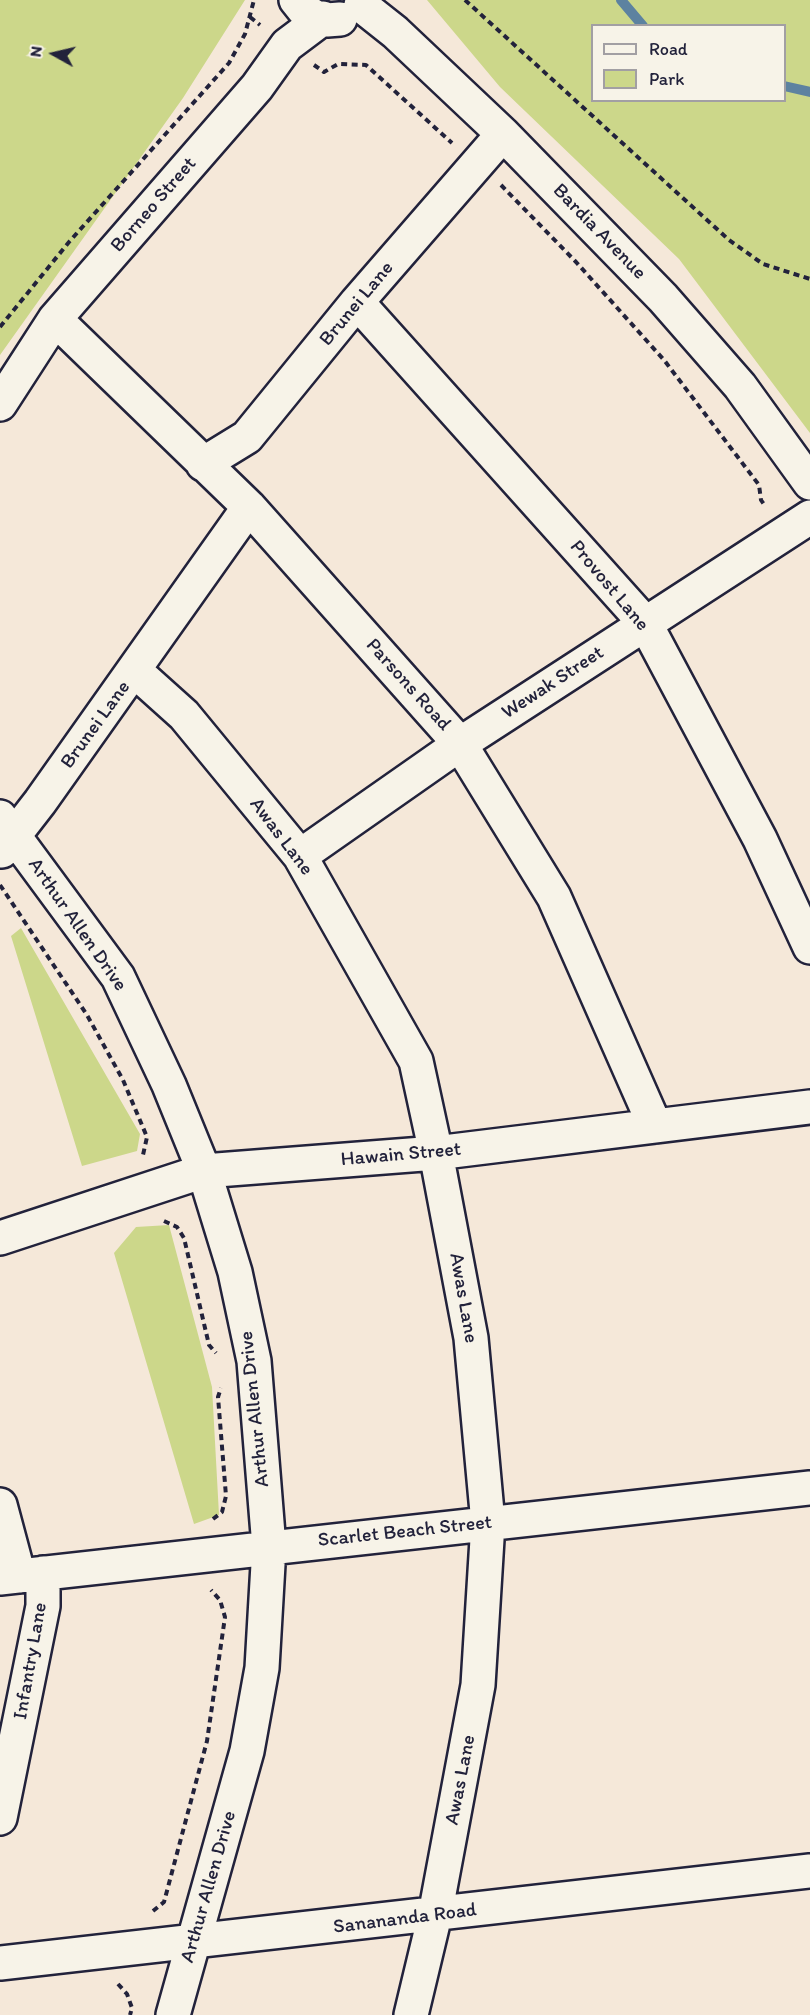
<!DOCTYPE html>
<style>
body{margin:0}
#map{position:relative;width:810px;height:2015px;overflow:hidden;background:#f5e8d9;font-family:Itim,sans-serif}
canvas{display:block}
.legend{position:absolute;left:591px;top:24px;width:195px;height:78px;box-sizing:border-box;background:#f7f3e8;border:2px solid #a29fa3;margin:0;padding:8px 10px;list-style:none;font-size:18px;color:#22223b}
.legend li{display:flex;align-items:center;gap:12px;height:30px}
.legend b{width:30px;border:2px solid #a29fa3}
.north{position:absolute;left:24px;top:24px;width:60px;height:60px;-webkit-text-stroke:4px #f7f3e8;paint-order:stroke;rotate:278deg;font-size:16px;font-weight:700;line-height:24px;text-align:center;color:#22223b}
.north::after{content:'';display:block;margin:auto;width:21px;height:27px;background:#22223b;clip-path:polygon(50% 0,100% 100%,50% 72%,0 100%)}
</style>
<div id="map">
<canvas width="810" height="2015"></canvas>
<ul class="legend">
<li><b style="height:8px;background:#f7f3e8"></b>Road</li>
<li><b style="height:16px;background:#ccd78a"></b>Park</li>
</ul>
<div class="north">N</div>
</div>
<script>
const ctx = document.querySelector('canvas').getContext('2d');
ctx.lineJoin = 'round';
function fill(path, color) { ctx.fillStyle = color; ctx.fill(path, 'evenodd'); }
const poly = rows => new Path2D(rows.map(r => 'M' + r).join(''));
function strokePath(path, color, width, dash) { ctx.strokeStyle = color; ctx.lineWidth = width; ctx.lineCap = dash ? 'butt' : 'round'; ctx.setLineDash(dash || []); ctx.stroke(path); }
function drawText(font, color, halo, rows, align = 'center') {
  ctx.font = font + ' Itim,sans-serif'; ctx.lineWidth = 4.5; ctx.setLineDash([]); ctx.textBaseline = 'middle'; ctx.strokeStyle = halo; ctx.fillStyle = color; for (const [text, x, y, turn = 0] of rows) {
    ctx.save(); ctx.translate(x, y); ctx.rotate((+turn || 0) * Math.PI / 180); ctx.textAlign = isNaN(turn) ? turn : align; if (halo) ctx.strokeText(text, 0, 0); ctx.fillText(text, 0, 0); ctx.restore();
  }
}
const green = poly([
 [0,0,245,0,183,98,0,355],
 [427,0,810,0,810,433,679,259,500,87],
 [592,26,784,26,784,100,592,100],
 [21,928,140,1134,137,1151,82,1166,11,936],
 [169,1225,212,1387,219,1515,194,1524,114,1253,136,1227]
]);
const stream = poly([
 [621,0,643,26],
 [784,86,810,92]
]);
const path = poly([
 [465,0,729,240,763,264,810,279],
 [250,17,260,25],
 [314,65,324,72,338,64,366,65,452,143],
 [501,185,576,262,664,360,759,485,761,500,765,506],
 [0,327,69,242,229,63,245,34,254,0],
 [0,885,87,1015,123,1080,147,1137,143,1155],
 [164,1221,177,1227,184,1238,209,1345,216,1353],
 [213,1519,222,1512,226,1496,218,1397,221,1388],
 [153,1911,164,1902,207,1741,225,1617,220,1600,211,1590],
 [118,1984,127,1994,132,2008,130,2015]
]);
const minor = poly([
 [296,0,304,10,315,17,327,20,340,19],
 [361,5,395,32,503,134,663,298,740,386,810,483],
 [357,302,645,623,760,839,810,947],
 [55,319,249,507,460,744,554,897,655,1126],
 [0,404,55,319,257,87,287,45,323,18],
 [203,464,247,437,357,302,503,134],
 [135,671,184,715,300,856,416,1061,436,1153,471,1338,488,1523,478,1685,435,1915,411,2015],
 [0,817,118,977,169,1085,204,1171,235,1272,254,1361,269,1547,262,1668,247,1751,173,2015],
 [2,851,40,802,249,507],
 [300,856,460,744,810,517],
 [0,1238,204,1171,436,1153,810,1107],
 [0,1505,19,1576],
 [0,1578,810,1488],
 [0,1818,43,1606,43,1573],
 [0,1963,810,1871]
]);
const streetNames = [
 ["Borneo Street",154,205,-49],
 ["Bardia Avenue",599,232,46],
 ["Brunei Lane",357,304,-50],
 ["Provost Lane",609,586,50],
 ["Wewak Street",553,683,-33],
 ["Parsons Road",408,685,48],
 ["Brunei Lane",96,725,-54],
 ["Awas Lane",281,837,53],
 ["Arthur Allen Drive",77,925,55],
 ["Hawain Street",401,1155,-5],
 ["Awas Lane",463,1298,80],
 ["Arthur Allen Drive",255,1409,-96],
 ["Scarlet Beach Street",405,1532,-6],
 ["Infantry Lane",31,1661,-80],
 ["Awas Lane",461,1780,-79],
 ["Arthur Allen Drive",209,1887,-74],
 ["Sanananda Road",405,1919,-7]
];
fill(green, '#ccd78a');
strokePath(stream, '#5d82a0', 10);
strokePath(minor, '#22223b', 38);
strokePath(path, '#22223b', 4, [6, 4.5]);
strokePath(minor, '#f7f3e8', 33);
drawText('20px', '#22223b', '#f7f3e8', streetNames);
</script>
